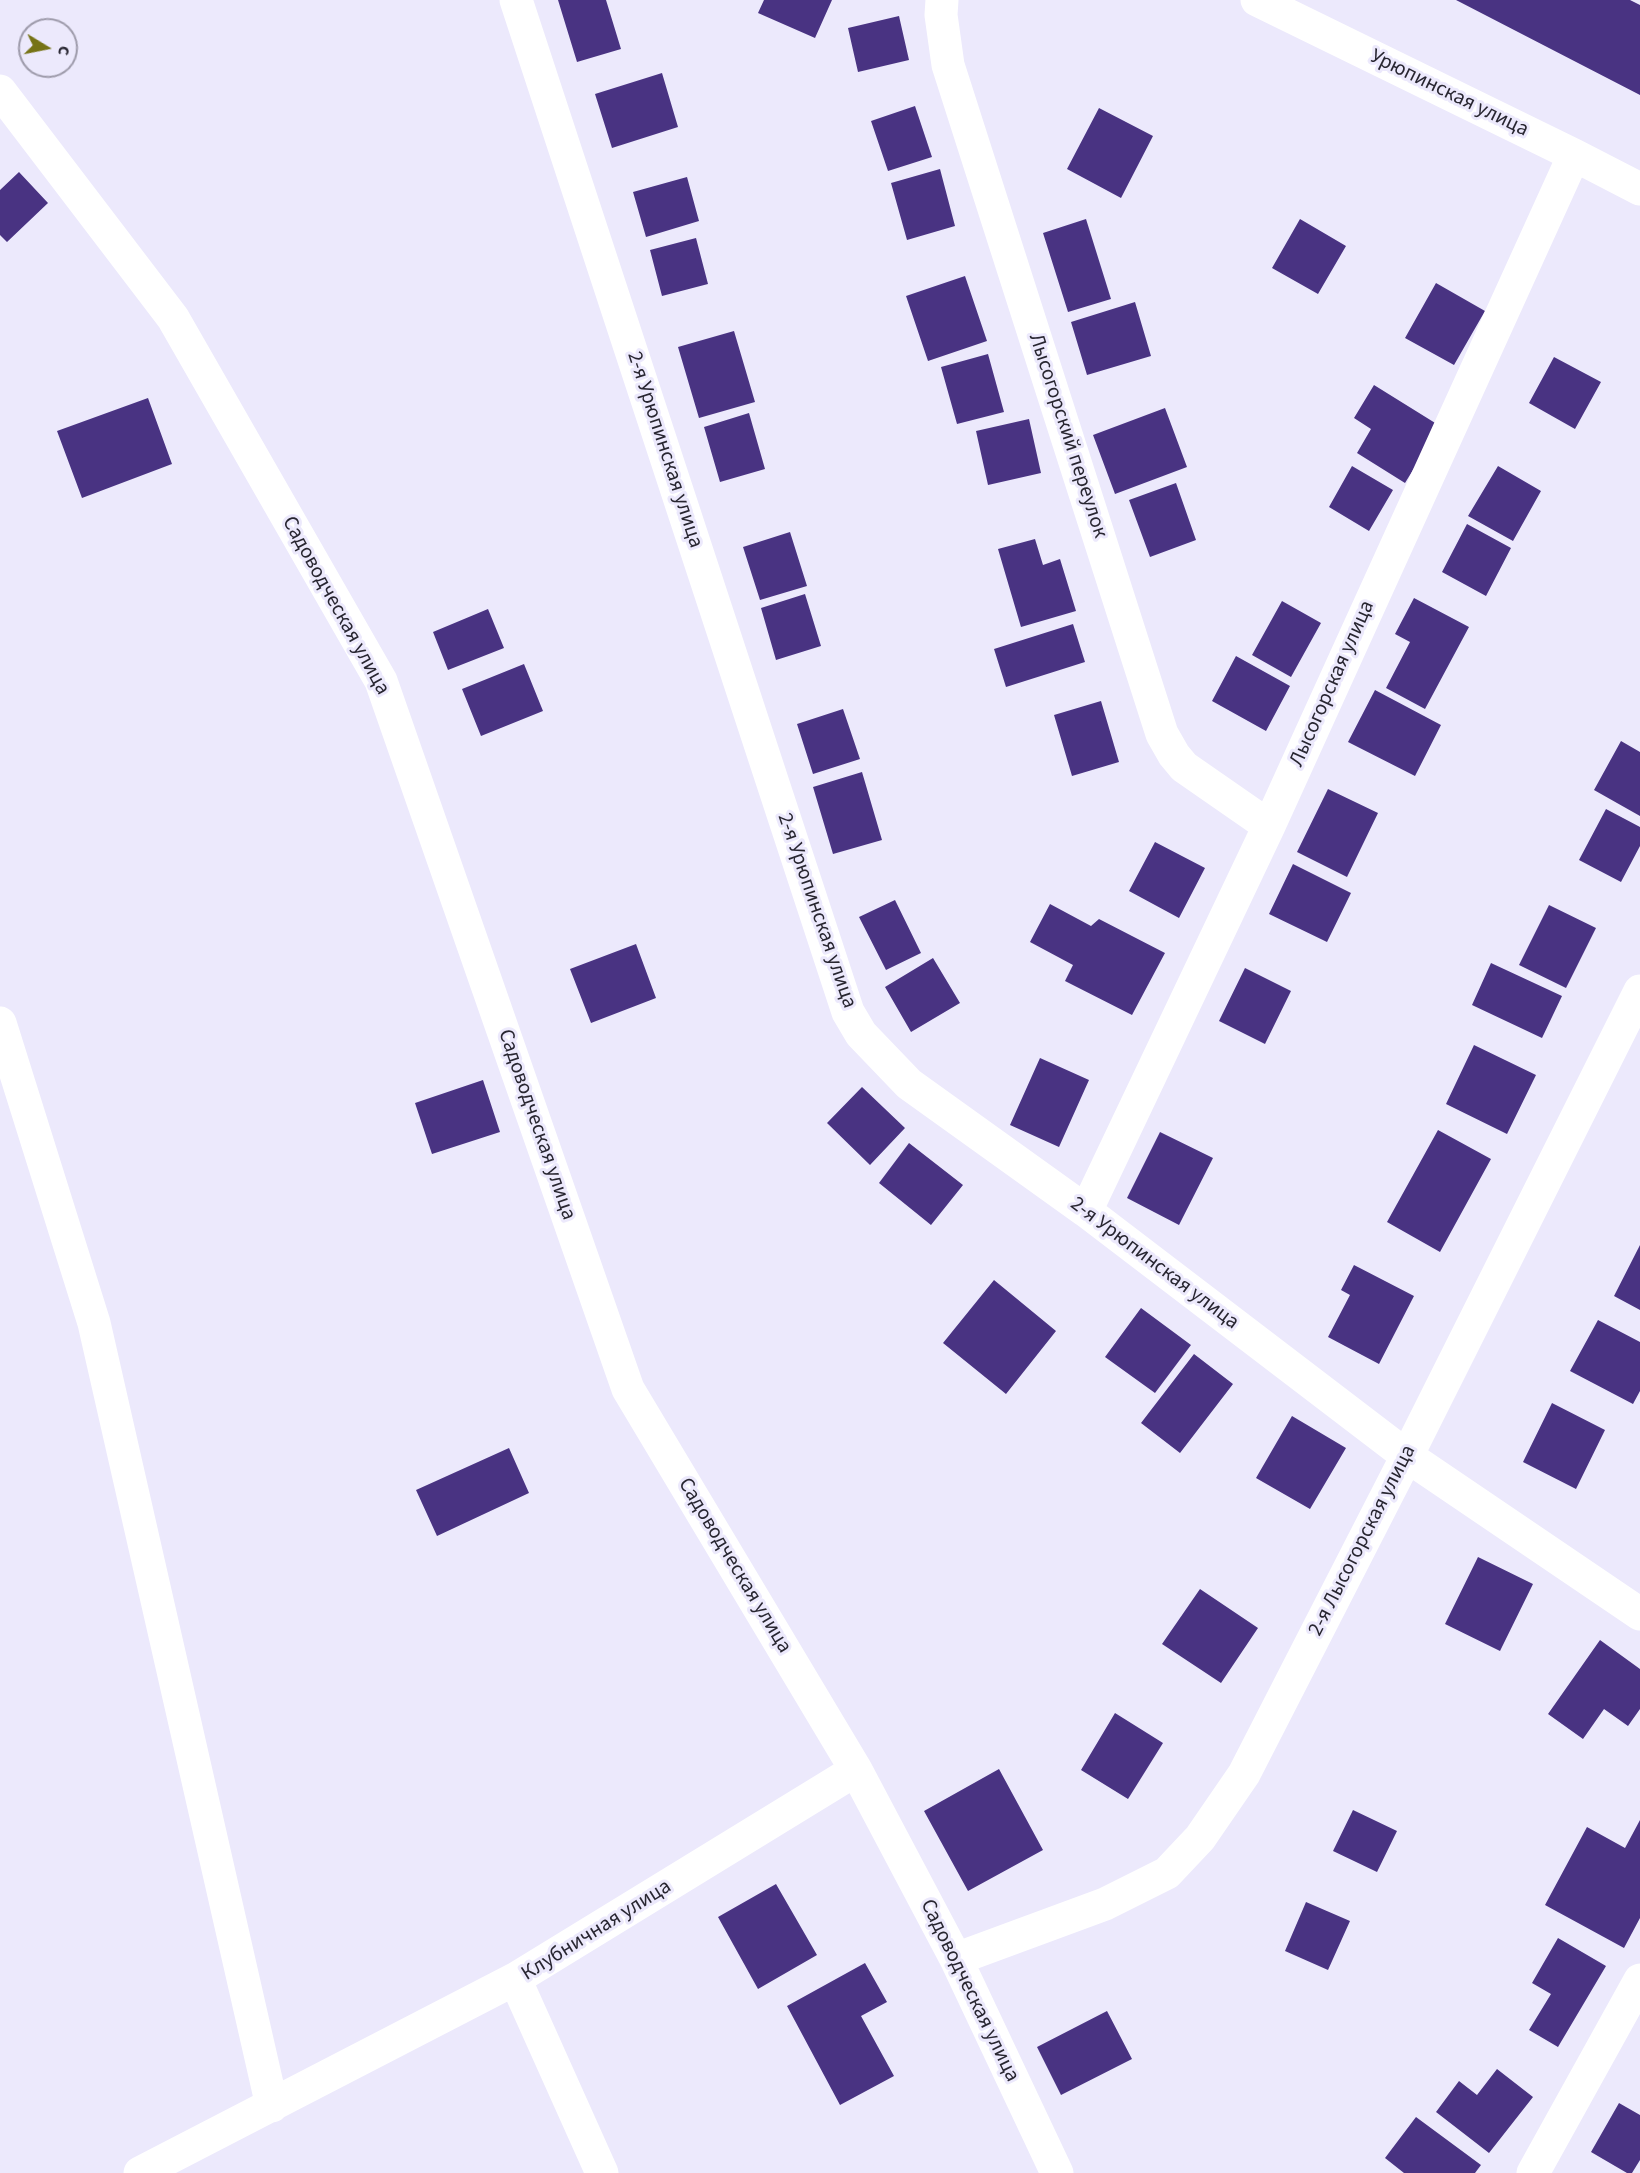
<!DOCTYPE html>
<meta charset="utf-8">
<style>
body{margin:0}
#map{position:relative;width:1640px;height:2173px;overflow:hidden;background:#ece9fc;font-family:"Source Sans 3",sans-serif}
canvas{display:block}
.north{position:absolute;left:18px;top:18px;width:60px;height:60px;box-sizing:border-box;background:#ece9fc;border:2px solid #9e9bab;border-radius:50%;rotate:100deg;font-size:16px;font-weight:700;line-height:24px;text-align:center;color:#282631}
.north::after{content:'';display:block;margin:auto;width:21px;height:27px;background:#767316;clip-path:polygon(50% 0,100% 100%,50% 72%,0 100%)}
</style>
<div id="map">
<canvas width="1640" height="2173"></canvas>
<div class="north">С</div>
</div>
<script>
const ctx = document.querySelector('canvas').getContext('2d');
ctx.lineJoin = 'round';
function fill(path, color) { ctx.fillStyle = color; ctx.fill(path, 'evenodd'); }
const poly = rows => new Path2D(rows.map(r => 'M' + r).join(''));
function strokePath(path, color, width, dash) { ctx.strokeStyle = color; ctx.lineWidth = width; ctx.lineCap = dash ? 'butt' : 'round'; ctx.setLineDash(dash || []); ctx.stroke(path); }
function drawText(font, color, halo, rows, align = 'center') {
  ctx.font = font + ' "Source Sans 3",sans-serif'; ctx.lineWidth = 6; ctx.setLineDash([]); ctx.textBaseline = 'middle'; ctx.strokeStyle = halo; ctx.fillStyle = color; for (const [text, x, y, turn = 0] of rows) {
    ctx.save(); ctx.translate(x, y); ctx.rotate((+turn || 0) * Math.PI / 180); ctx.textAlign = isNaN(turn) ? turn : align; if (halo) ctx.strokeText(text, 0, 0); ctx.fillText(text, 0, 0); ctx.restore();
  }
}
const building = poly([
 [558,0,606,0,621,49,577,62],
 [764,0,832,0,815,38,758,13],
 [1456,0,1630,0,1640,5,1640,95],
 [899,16,909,60,858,72,848,28],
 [662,73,678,127,612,148,595,94],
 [915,106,932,157,888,171,871,121],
 [1099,108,1153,136,1121,198,1067,169],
 [940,169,955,226,907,240,891,183],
 [19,172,48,203,7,242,0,235,0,190],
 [687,177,699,221,646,237,633,192],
 [1086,219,1111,299,1068,312,1043,233],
 [1300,219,1346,246,1318,294,1272,268],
 [696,238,708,284,662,296,650,250],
 [965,276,987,341,928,361,906,296],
 [1436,283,1485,311,1454,365,1405,338],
 [1135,302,1151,356,1087,375,1071,322],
 [734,331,755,402,699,418,678,347],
 [988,354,1004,412,957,424,941,367],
 [1554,357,1601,382,1575,429,1529,403],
 [1374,385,1440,426,1405,483,1357,453,1371,429,1354,418],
 [148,398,172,464,82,498,57,431],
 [1165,408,1187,467,1115,494,1093,435],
 [749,413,765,469,720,482,704,427],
 [1029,419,1041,473,988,485,976,431],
 [1352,466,1393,490,1369,531,1329,507],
 [1498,466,1541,491,1513,541,1468,516],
 [1176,483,1196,540,1150,557,1129,500],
 [1467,524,1511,548,1486,596,1442,572],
 [790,532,807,586,760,600,743,547],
 [1035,539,1043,565,1060,559,1076,611,1021,627,998,549],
 [805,594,821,646,776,660,761,608],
 [1414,598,1469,627,1425,709,1386,688,1410,642,1395,634],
 [1282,601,1321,623,1291,677,1252,655],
 [488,609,504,648,448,670,433,632],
 [1073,624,1085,662,1006,687,994,649],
 [1236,656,1290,686,1266,731,1212,701],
 [524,664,543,711,481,736,462,689],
 [1375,690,1441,725,1415,776,1348,742],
 [1101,701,1119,762,1072,776,1054,715],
 [843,709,860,759,813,774,797,724],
 [1621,741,1640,752,1640,816,1594,790],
 [862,772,882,840,833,854,813,787],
 [1328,789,1378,813,1347,877,1297,852],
 [1606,809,1640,827,1640,846,1621,882,1579,860],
 [1155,842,1205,868,1179,918,1129,891],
 [1293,864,1351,893,1327,942,1269,914],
 [895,900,921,953,886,970,859,917],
 [1050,904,1091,926,1099,919,1165,953,1132,1015,1065,981,1073,965,1030,942],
 [1549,905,1596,928,1566,988,1519,965],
 [636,944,656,998,591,1023,570,969],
 [933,958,960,1003,911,1032,885,987],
 [1491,963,1562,996,1542,1038,1472,1005],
 [1245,968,1291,991,1265,1044,1219,1021],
 [1474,1045,1536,1075,1507,1134,1446,1104],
 [1040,1058,1089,1080,1059,1147,1010,1125],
 [483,1080,500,1132,432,1154,415,1103],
 [862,1087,905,1128,870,1165,827,1123],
 [1438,1130,1491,1159,1440,1252,1387,1222],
 [1160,1132,1213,1158,1179,1225,1127,1198],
 [909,1143,963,1185,931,1225,879,1183],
 [1640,1245,1640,1310,1614,1296],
 [1354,1265,1414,1296,1379,1364,1328,1337,1350,1295,1341,1290],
 [994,1280,1056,1331,1006,1394,943,1343],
 [1141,1308,1191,1345,1155,1393,1105,1357],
 [1598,1320,1640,1342,1640,1391,1633,1404,1570,1371],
 [1194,1354,1233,1384,1180,1453,1141,1423],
 [1552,1403,1605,1430,1576,1489,1523,1462],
 [1292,1416,1346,1448,1310,1509,1256,1478],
 [509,1448,529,1493,437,1536,416,1490],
 [1478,1557,1533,1584,1500,1651,1445,1624],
 [1200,1589,1258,1628,1221,1683,1162,1644],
 [1600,1640,1640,1669,1640,1709,1628,1726,1604,1709,1583,1739,1548,1714],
 [1115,1713,1163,1743,1128,1799,1081,1770],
 [999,1769,1043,1850,968,1891,924,1811],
 [1353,1810,1397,1831,1377,1872,1333,1851],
 [1640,1820,1640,1918,1624,1948,1545,1905,1587,1827,1625,1848],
 [776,1884,817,1955,758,1989,718,1917],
 [1306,1902,1350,1921,1328,1970,1285,1951],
 [1558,1938,1606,1966,1558,2047,1529,2030,1551,1994,1532,1983],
 [865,1963,887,2002,861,2016,894,2076,840,2105,787,2006],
 [1107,2011,1132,2059,1061,2095,1037,2047],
 [1497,2069,1533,2097,1489,2153,1436,2112,1459,2081,1477,2095],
 [1619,2103,1640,2115,1640,2160,1632,2173,1627,2173,1591,2152],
 [1416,2117,1481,2165,1475,2173,1404,2173,1385,2158]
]);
const minor = poly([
 [516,0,848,1012,861,1034,909,1084,1086,1211,1407,1456,1640,1614],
 [942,0,941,15,948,65,1162,734,1174,755,1184,767,1269,826],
 [1257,0,1574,155,1640,189],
 [0,91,173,318,381,681,628,1389,856,1770,956,1959,1057,2173],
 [0,1023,94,1323,272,2106],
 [1086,1211,1269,826,1574,155],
 [956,1959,1105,1904,1167,1873,1200,1838,1244,1774,1407,1456,1640,991],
 [140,2173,515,1979],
 [602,2173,515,1979,856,1770],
 [1533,2173,1640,1980]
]);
const streetNames = [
 ["Урюпинская улица",1449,94,26],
 ["Лысогорский переулок",1067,436,72],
 ["2-я Урюпинская улица",664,450,72],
 ["Садоводческая улица",335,606,61],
 ["Лысогорская улица",1333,684,-66],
 ["2-я Урюпинская улица",816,911,71],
 ["Садоводческая улица",536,1125,71],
 ["2-я Урюпинская улица",1154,1264,37],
 ["2-я Лысогорская улица",1363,1541,-63],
 ["Садоводческая улица",734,1566,59],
 ["Клубничная улица",597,1931,-32],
 ["Садоводческая улица",969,1991,64]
];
fill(building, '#493382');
strokePath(minor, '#fff', 33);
drawText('21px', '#282631', '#ece9fc', streetNames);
</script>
